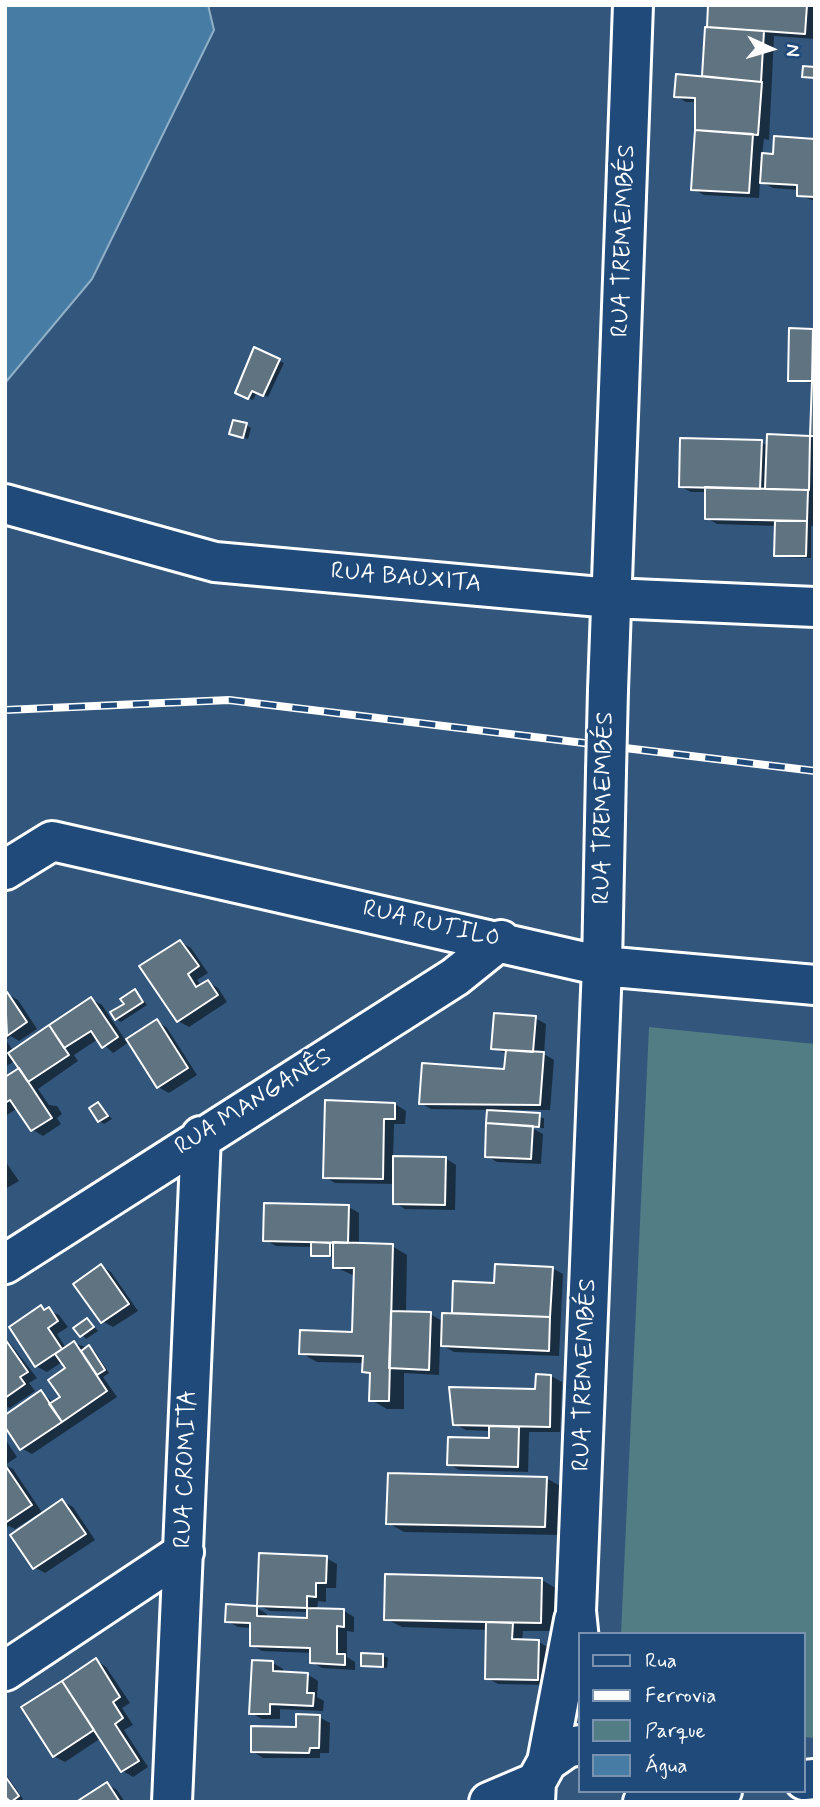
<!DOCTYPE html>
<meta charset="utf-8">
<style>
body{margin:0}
#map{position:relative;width:820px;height:1807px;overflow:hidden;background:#32567c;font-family:Mynerve,sans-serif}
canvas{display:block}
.frame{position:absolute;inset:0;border:7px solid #fff;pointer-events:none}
.legend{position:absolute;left:578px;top:1632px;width:228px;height:161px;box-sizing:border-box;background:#1f4a7a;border:2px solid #7992af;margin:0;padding:9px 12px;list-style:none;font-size:21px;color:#fff}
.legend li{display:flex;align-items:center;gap:14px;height:35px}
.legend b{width:35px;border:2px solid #7992af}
.north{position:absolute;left:736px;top:14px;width:70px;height:70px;-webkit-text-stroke:5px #1f4a7a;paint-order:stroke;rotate:94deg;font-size:19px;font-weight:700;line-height:28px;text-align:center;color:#fff}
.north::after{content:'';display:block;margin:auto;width:24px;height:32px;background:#fff;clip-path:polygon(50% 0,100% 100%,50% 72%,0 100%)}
</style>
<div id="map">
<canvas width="820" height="1807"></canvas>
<div class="frame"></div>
<ul class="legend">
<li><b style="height:9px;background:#1f4a7a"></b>Rua</li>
<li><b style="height:9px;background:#fff"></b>Ferrovia</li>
<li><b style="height:19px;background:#527d85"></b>Parque</li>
<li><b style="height:19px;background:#477ca4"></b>Água</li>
</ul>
<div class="north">N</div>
</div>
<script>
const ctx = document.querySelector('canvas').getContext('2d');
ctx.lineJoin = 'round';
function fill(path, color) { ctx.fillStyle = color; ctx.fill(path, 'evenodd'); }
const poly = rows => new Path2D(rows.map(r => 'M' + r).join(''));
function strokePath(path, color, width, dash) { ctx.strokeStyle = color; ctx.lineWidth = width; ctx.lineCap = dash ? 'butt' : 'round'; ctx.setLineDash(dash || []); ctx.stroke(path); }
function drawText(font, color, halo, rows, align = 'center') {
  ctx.font = font + ' Mynerve,sans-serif'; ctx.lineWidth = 5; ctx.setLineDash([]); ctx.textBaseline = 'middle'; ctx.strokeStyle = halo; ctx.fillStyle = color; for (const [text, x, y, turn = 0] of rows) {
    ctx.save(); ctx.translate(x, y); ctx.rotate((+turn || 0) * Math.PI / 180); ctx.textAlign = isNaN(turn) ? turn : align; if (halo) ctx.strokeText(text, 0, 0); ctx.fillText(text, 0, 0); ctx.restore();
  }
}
const green = poly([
 [649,1027,815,1044,815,1738,804,1737,804,1634,621,1634]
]);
const water = poly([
 [5,5,208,5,214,30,92,279,5,383,5,5]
]);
const shadow = poly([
 [709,5,815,5,815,39,774,36,769,140,764,139,762,155,775,156,815,140,815,201,798,195,799,190,773,188,760,181,759,198,704,195,693,189,697,102,686,102,676,96,703,78],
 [812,330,815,332,815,526,811,526,811,558,780,557,776,555,777,526,717,524,707,518,707,492,691,492,680,486,761,442,768,446,768,436,812,438,813,383,790,380],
 [279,361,284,363,268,397,257,392,253,400,242,395],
 [246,425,251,428,248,439,231,433],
 [180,942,191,948,208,973,197,980,201,986,208,982,218,988,227,1002,189,1027,178,1021],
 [136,991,147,1005,121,1022,116,1019],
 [7,994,18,1000,37,1029,19,1041,11,1036,6,1040,13,1051,91,999,102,1005,126,1041,157,1021,167,1028,197,1075,169,1093,158,1087,129,1042,113,1053,98,1039,74,1055,78,1061,38,1089,49,1105,57,1106,62,1114,57,1118,61,1124,43,1136,33,1130,18,1108,5,1116,5,1079,21,1068,16,1060,5,1067,5,996],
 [535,1018,546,1024,544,1054,554,1060,550,1110,503,1110,503,1113,544,1118,544,1128,532,1128,543,1134,541,1164,497,1162,487,1156,489,1110,431,1109,420,1103,506,1071,507,1054,493,1048],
 [99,1104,112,1119,104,1124,99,1121],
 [395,1104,406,1111,405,1124,394,1124,393,1158,445,1158,456,1165,455,1210,405,1209,395,1203,395,1184,335,1183,325,1177],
 [5,1161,19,1181,5,1189],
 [349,1207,359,1213,359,1245,392,1246,407,1255,406,1313,430,1314,444,1322,453,1315,454,1283,496,1285,552,1268,563,1274,559,1356,454,1352,440,1344,439,1375,404,1373,404,1409,387,1409,371,1400,372,1376,364,1371,364,1363,317,1362,301,1353,354,1333,355,1276,335,1267,335,1258,313,1255,313,1247,276,1246,265,1240],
 [101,1266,111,1272,138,1311,113,1327,102,1321],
 [41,1307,59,1315,68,1327,57,1334,66,1348,74,1343,94,1350,109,1373,103,1377,117,1397,32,1454,21,1448,41,1392,54,1403,62,1398,67,1369,62,1362,47,1372,36,1366],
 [88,1320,98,1331,86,1339,76,1328],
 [5,1337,37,1378,29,1383,35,1391,10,1408,5,1406],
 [551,1376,562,1382,560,1432,529,1432,528,1472,459,1470,449,1464,491,1440,491,1431,466,1430,455,1424,537,1391],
 [5,1439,17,1457,5,1465],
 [5,1465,13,1469,43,1514,62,1501,73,1507,95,1540,45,1573,34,1567,40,1517,38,1514,15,1529,9,1526,5,1528],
 [546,1478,562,1487,560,1535,404,1532,388,1523],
 [326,1558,337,1564,336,1588,326,1588,326,1602,318,1601,317,1610,344,1611,354,1617,354,1632,347,1631,347,1657,355,1662,355,1670,322,1668,312,1662,312,1653,262,1651,252,1645,252,1628,238,1627,227,1621,257,1608,267,1614,267,1618,308,1620,308,1612,270,1611,259,1605],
 [387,1576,542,1580,557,1589,556,1631,523,1631,522,1641,539,1642,549,1648,548,1685,498,1684,487,1678,488,1630,402,1627,386,1619],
 [383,1656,388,1658,387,1668,363,1665],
 [96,1660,106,1667,130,1703,122,1708,133,1725,124,1730,148,1767,133,1777,123,1771,101,1738,65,1762,54,1756],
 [273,1663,283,1669,283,1673,307,1674,318,1681,317,1697,324,1701,323,1711,280,1709,280,1719,262,1719,251,1713],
 [319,1717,330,1723,329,1753,320,1753,320,1758,263,1758,252,1751],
 [5,1773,23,1799,19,1802,11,1801,5,1793],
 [107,1784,117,1790,125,1802,80,1802]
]);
const building = poly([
 [708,5,807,5,805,34,707,27,708,5],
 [705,27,764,31,761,82,702,76,705,27],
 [803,66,815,67,815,78,802,77,803,66],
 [676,74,762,82,758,135,695,130,695,98,674,97,676,74],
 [695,130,753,134,749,193,691,190,695,130],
 [774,136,815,139,815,197,797,196,797,185,760,183,762,153,773,154,774,136],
 [789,328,813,329,812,381,788,381,789,328],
 [254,347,280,359,263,396,252,391,248,399,235,393,254,347],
 [812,381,815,381,815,436,810,436,812,381],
 [233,420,247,423,243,438,229,434,233,420],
 [767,434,810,436,809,490,765,489,767,434],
 [680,438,762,440,760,489,679,487,680,438],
 [705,487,808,490,807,521,705,519,705,487],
 [775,521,807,521,806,556,774,556,775,521],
 [180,940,199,966,188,974,196,987,208,980,218,995,177,1022,139,966,180,940],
 [135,989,143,1002,115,1020,110,1012,124,1004,120,999,135,989],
 [7,992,27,1022,7,1036,5,994,7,992],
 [91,997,118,1037,102,1048,91,1031,64,1048,49,1025,91,997],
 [494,1013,536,1016,533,1052,491,1049,494,1013],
 [157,1019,188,1068,157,1088,126,1039,157,1019],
 [49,1025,69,1055,28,1082,8,1053,49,1025],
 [506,1050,544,1052,540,1105,419,1104,422,1063,504,1069,506,1050],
 [19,1068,52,1118,31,1131,10,1100,5,1103,5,1077,19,1068],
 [325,1100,395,1103,395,1119,384,1119,383,1179,323,1178,325,1100],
 [98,1102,108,1116,98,1122,89,1108,98,1102],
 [487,1110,540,1113,539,1127,486,1123,487,1110],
 [486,1123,533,1126,531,1159,485,1157,486,1123],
 [393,1156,446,1157,445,1205,393,1204,393,1156],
 [264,1203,349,1205,348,1243,263,1241,264,1203],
 [311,1242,330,1243,330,1256,311,1256,311,1242],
 [333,1242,393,1244,389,1401,369,1401,370,1373,362,1372,363,1356,299,1354,300,1330,352,1332,354,1268,333,1268,333,1242],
 [101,1264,129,1304,101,1323,73,1284,101,1264],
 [495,1264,553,1267,550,1317,452,1313,453,1281,494,1283,495,1264],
 [41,1305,44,1310,49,1307,58,1321,48,1328,62,1349,35,1367,9,1327,41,1305],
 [391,1311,431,1312,429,1370,389,1368,391,1311],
 [442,1313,550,1317,549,1351,441,1346,442,1313],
 [87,1318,94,1327,80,1337,73,1328,87,1318],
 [5,1339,28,1372,20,1377,25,1384,5,1398,5,1339],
 [74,1341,107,1391,62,1422,49,1404,60,1397,48,1380,65,1368,55,1354,74,1341],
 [89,1345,105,1370,97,1375,81,1351,89,1345],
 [536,1374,551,1375,550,1427,453,1425,449,1387,535,1389,536,1374],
 [41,1390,62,1422,20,1450,5,1427,5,1415,41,1390],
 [489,1426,519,1427,518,1467,447,1465,448,1437,489,1438,489,1426],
 [5,1465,32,1505,5,1523,5,1465],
 [388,1473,547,1477,545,1527,386,1524,388,1473],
 [62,1499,86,1534,33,1569,10,1535,62,1499],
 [259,1553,327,1556,326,1583,316,1583,316,1597,307,1596,307,1608,257,1606,259,1553],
 [385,1574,542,1578,541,1623,384,1620,385,1574],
 [226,1604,257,1606,257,1616,307,1618,307,1608,344,1609,344,1627,337,1626,337,1654,345,1654,345,1665,310,1663,310,1648,250,1646,250,1623,225,1622,226,1604],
 [486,1622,513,1623,512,1639,539,1640,538,1680,485,1679,486,1622],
 [361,1653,383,1654,383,1667,361,1666,361,1653],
 [96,1658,120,1697,113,1702,123,1718,115,1724,139,1761,121,1772,62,1681,96,1658],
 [252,1660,273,1661,273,1671,308,1673,307,1693,314,1693,313,1706,270,1704,270,1714,249,1714,252,1660],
 [62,1681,94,1730,53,1757,21,1707,62,1681],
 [296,1714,320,1715,319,1748,310,1748,309,1753,251,1752,251,1726,296,1727,296,1714],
 [5,1776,19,1796,11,1802,5,1797,5,1776],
 [107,1782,120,1802,76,1802,107,1782]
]);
const minor = poly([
 [5,504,215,562,611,598,815,607],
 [608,690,633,5],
 [5,870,52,841,602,966,815,985],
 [5,1264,455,977,501,940],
 [580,1650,576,1611,602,966,606,771],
 [5,1671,184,1552],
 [547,1762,574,1620],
 [804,1780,815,1779],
 [172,1802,201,1136],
 [489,1802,536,1782],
 [535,1802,536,1782,547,1762,567,1748,580,1745],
 [643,1802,722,1791]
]);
const rail = poly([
 [5,710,229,700,815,771]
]);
const minorBridge = poly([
 [606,771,608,690]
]);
const streetNames = [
 ["RUA TREMEMBÉS",625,241,-88],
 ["RUA BAUXITA",406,579,5],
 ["RUA TREMEMBÉS",605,808,-89],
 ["RUA RUTILO",431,925,13],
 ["RUA MANGANÊS",254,1103,-32],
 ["RUA TREMEMBÉS",586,1375,-88],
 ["RUA CROMITA",187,1469,-88]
];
fill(green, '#527d85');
fill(water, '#477ca4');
strokePath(water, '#91b0c8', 2);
fill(shadow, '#0007');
fill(building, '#607381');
strokePath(building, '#fff', 2);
strokePath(minor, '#fff', 44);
strokePath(minor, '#1f4a7a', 38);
strokePath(rail, '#fff', 8);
strokePath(rail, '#1f4a7a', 5, [16]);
strokePath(minorBridge, '#fff', 44, []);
strokePath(minorBridge, '#1f4a7a', 38);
drawText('24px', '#fff', '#1f4a7a', streetNames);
</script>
